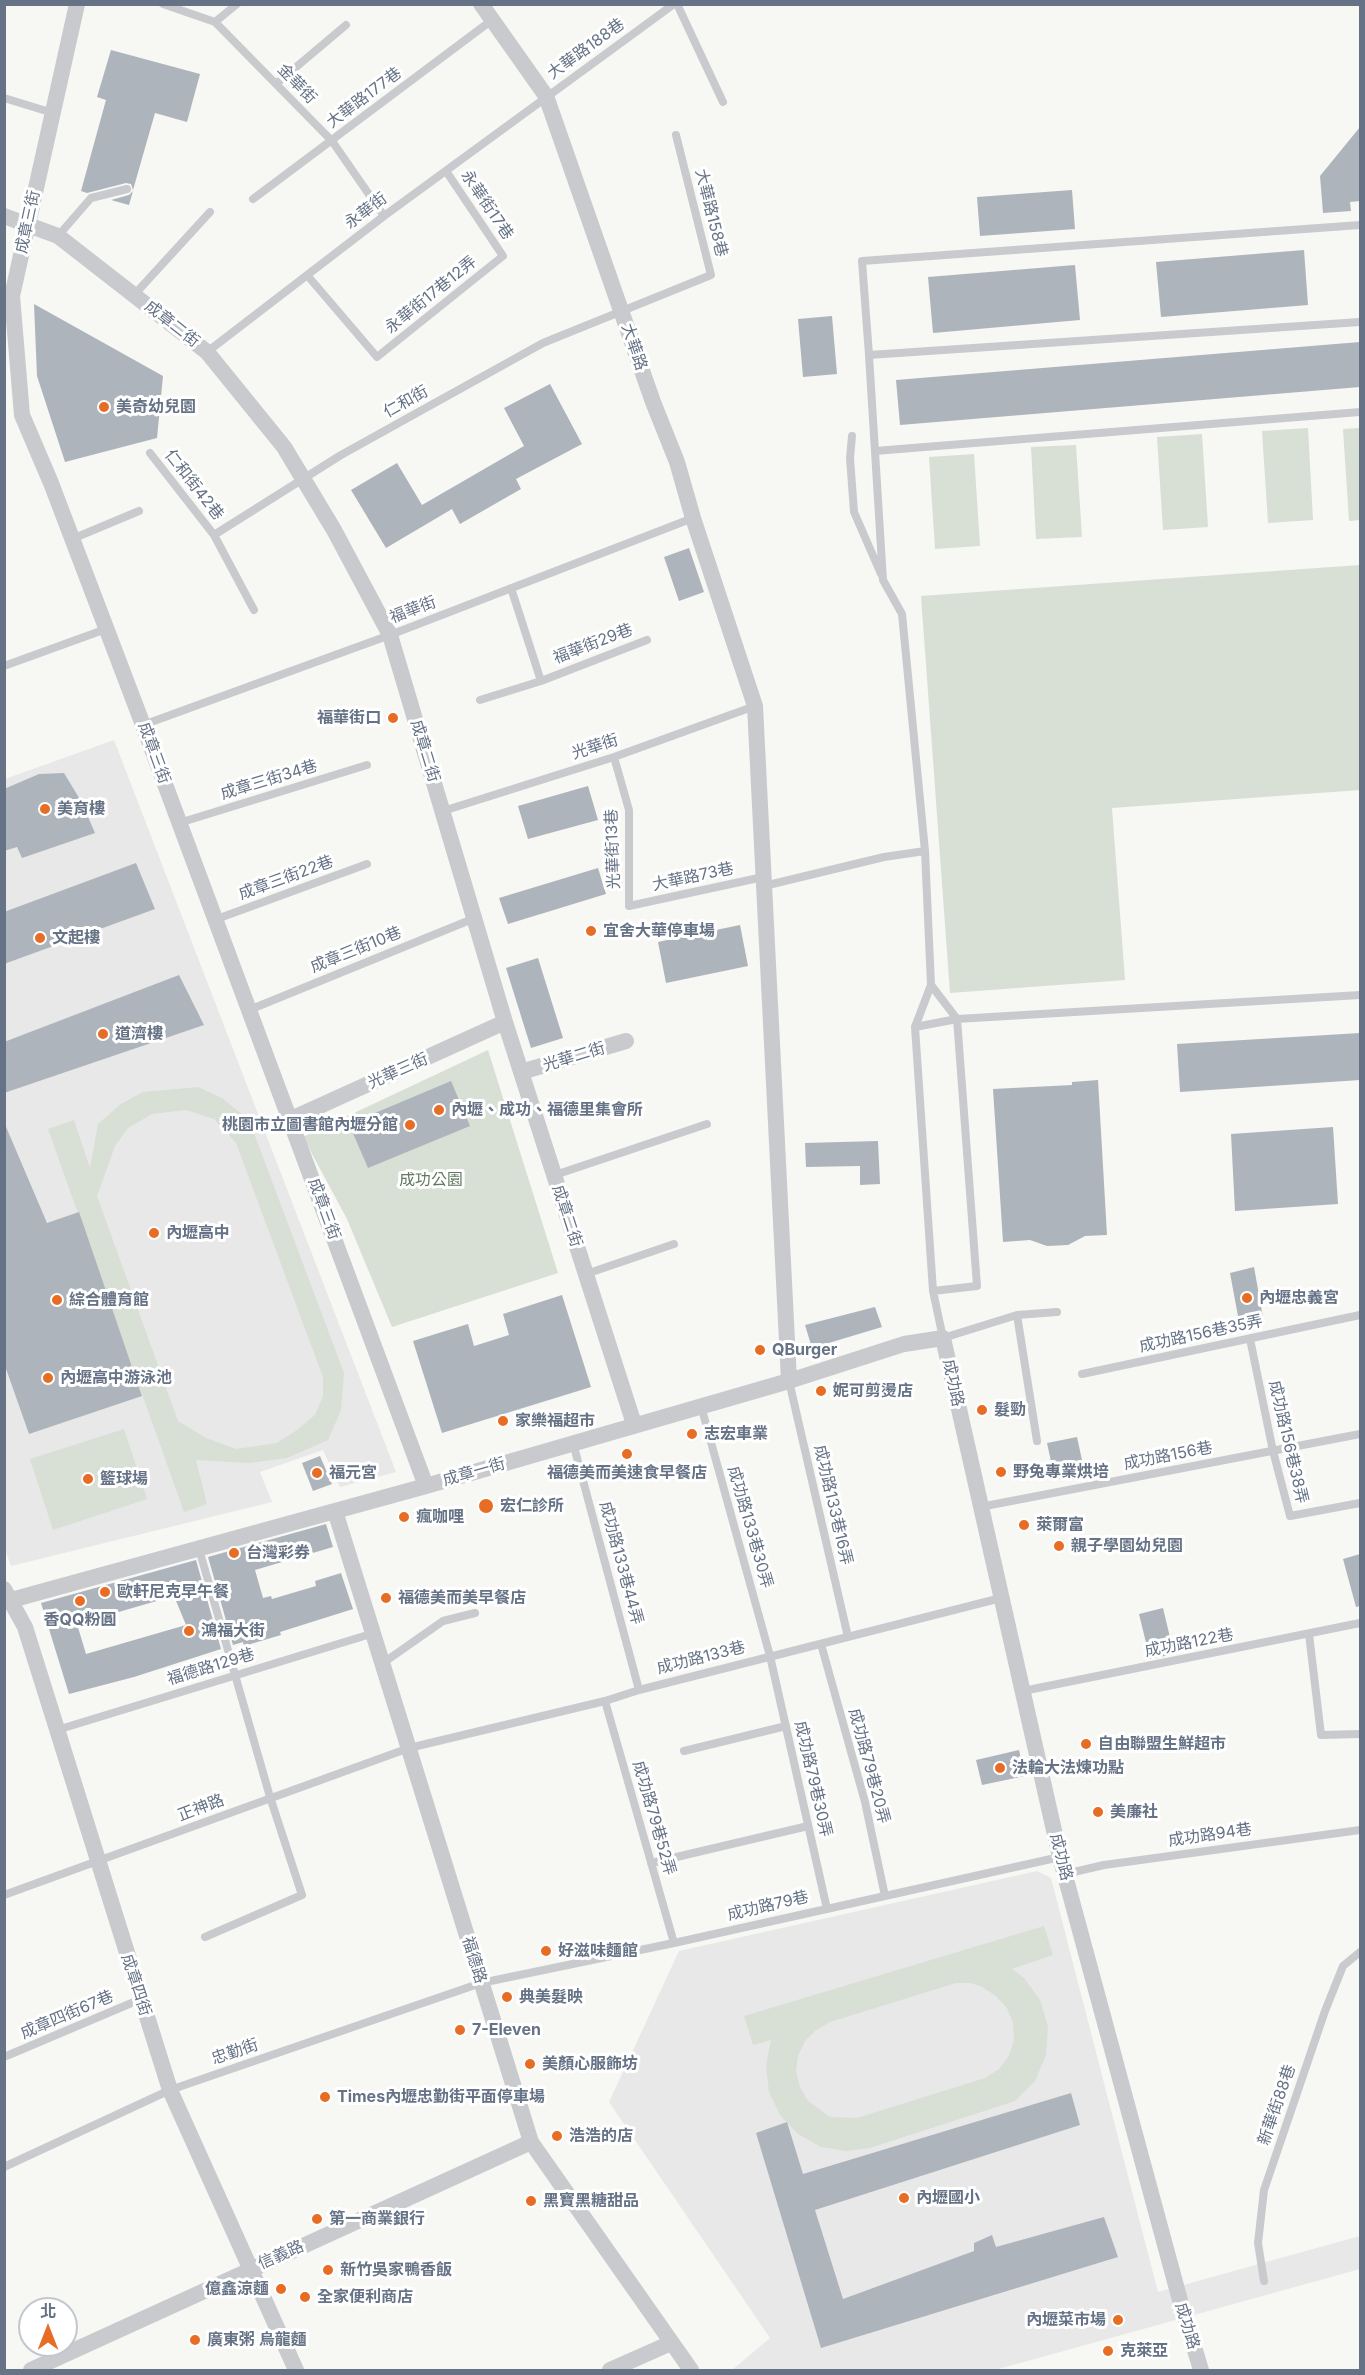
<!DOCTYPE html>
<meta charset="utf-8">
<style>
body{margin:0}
#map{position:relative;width:1365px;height:2375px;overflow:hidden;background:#f7f7f4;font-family:Inter,"Noto Sans TC",sans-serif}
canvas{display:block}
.frame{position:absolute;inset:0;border:6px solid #667386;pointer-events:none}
.north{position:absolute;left:18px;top:2297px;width:60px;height:60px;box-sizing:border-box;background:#fff;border:2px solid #c2c7cf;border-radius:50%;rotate:0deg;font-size:16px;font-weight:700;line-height:24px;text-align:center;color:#667386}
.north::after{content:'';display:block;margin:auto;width:21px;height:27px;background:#e76d25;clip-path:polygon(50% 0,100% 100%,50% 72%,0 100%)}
</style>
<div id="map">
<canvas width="1365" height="2375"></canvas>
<div class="frame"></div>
<div class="north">北</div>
</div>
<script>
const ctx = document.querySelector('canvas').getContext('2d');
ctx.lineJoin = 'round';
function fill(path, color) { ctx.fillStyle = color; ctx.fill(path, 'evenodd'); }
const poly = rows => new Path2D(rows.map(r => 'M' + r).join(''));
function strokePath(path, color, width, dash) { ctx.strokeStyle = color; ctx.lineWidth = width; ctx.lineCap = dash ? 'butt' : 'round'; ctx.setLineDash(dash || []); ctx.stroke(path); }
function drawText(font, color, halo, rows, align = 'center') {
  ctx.font = font + ' Inter,"Noto Sans TC",sans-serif'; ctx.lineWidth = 6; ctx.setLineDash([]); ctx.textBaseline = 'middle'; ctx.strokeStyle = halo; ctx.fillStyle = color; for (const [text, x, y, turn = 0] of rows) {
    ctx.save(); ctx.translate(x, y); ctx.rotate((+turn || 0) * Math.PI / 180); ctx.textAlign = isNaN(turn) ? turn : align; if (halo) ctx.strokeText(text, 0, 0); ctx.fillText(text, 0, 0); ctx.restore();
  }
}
const built = poly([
 [114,740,396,1472,340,1487,323,1450,260,1472,272,1502,11,1566,5,1549,5,779],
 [1037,1871,1051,1878,1158,2292,1360,2236,1360,2269,995,2370,732,2370,770,2338,609,2102,679,1951]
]);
const green = poly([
 [1308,428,1313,520,1268,523,1262,431],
 [1360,428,1360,520,1349,521,1343,429],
 [1202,434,1208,527,1163,530,1157,437],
 [1076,445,1082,537,1036,539,1031,447],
 [974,454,980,546,935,549,929,457],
 [1360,565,1360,790,1112,808,1125,980,950,993,921,596],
 [488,1050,558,1273,392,1327,347,1219,303,1137],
 [198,1087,222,1098,249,1120,344,1373,341,1410,328,1440,287,1458,249,1463,196,1460,207,1504,184,1512,48,1129,74,1120,90,1168,98,1124,121,1104,143,1092],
 [186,1110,214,1119,236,1143,323,1377,323,1396,315,1415,297,1430,277,1443,236,1449,206,1438,178,1421,97,1196,115,1146,128,1128,152,1114],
 [124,1429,147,1499,53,1530,30,1459],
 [1044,1926,1053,1955,1012,1969,1024,1978,1040,2000,1048,2027,1046,2055,1035,2081,1015,2101,870,2148,846,2151,821,2147,798,2134,780,2115,769,2092,766,2066,771,2040,753,2045,744,2016],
 [956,1983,971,1983,982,1987,996,1996,1007,2008,1013,2023,1014,2040,1009,2056,999,2069,985,2078,857,2118,830,2117,808,2101,800,2087,796,2071,798,2056,805,2041,816,2030,830,2022]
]);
const building = poly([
 [111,50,200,74,187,122,155,113,133,190,131,184,126,183,87,193,81,191,106,100,97,97],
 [1360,127,1360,201,1350,202,1351,211,1323,213,1320,176],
 [1072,190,1075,229,980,236,977,197],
 [133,191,129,205,111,200,129,195],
 [1304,250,1308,305,1161,317,1156,262],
 [1075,265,1080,320,933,333,928,277],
 [34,304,163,376,157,438,65,462,37,376],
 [832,316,837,374,803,377,798,319],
 [1360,342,1360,387,900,425,896,380],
 [550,384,582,444,516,479,521,489,460,524,452,509,386,548,351,490,397,463,422,505,524,446,504,408],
 [689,548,704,592,679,601,664,557],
 [64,773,81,801,95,833,22,858,17,847,4,851,4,789,39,774],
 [588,786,598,820,528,839,518,806],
 [136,863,155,909,4,964,4,912],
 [598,868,606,894,508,924,499,898],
 [740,925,748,966,666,983,658,942],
 [538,958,563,1038,531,1048,506,968],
 [179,975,204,1025,4,1093,4,1042],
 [1360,1033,1360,1080,1180,1092,1177,1044],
 [1098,1080,1107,1235,1085,1236,1068,1245,1047,1246,1030,1240,1003,1242,993,1089,1072,1085,1072,1082],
 [451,1081,470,1126,368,1168,349,1124],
 [4,1122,47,1223,79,1212,142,1396,29,1434,4,1363],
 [1333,1127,1338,1204,1235,1211,1231,1134],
 [878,1141,880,1184,860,1185,860,1166,806,1167,805,1143],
 [1254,1267,1264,1323,1240,1327,1230,1273],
 [562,1295,591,1387,442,1433,413,1341,468,1324,474,1346,490,1341,509,1335,503,1314],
 [875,1307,882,1327,812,1348,805,1325],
 [1077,1437,1085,1474,1055,1480,1047,1443],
 [320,1456,332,1484,313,1491,302,1463],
 [326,1524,333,1547,255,1570,263,1598,271,1596,272,1599,316,1586,315,1581,341,1573,353,1609,280,1632,281,1635,244,1646,243,1642,233,1645,208,1557],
 [1360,1554,1360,1606,1356,1607,1343,1559],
 [196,1560,221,1649,134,1677,69,1694,41,1603],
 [174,1596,186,1625,86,1654,77,1624],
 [1163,1608,1174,1654,1150,1659,1139,1614],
 [1019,1750,1025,1776,982,1785,976,1760],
 [1071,2093,1080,2125,815,2210,843,2299,974,2251,974,2243,992,2235,996,2247,1104,2217,1118,2257,821,2348,756,2133,787,2122,803,2174]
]);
const lane = poly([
 [163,4,215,22,332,141,384,216],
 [677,4,723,102],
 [215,22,237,4],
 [276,84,346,25],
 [4,98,53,113],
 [253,199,492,20],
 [58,236,91,198,127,189],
 [307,275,377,357,503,256,446,171],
 [134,295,210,212],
 [207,352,384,216,674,4],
 [869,355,862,261,1360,225],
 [852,436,850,458,854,512,881,574],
 [875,451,1360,412],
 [150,453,214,535,254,610],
 [214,535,341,455,543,343,711,275,676,135],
 [72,539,139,511],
 [511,588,541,681,647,640],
 [4,666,106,629],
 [480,700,541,681],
 [143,725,390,635,693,518],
 [614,757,629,810,629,906,763,877],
 [443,811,614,757,755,706],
 [179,823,367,765],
 [925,851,902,614,883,580,869,355,1360,322],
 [764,886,884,857,925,851,931,985,915,1027,933,1291,977,1286,957,1019,931,985],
 [214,920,367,864],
 [249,1010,475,918],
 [915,1027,957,1019,1360,995],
 [555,1175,707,1124],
 [586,1274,674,1244],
 [933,1291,943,1338,1017,1315,1057,1312],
 [1017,1315,1037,1441],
 [1250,1339,1273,1451,1290,1516,1360,1503],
 [1082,1374,1360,1315],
 [789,1381,848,1637],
 [701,1406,770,1656,827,1909],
 [573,1443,639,1690],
 [980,1507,1360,1434],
 [199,1549,270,1797,302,1895,205,1937],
 [1309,1634,1321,1735,1360,1734],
 [821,1644,865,1802,885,1896],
 [383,1663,443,1621,475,1613],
 [1023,1691,1360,1623],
 [605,1701,674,1943],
 [57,1730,374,1633],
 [684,1751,786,1726],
 [651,1863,808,1826],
 [1065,1874,1104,1865,1360,1830],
 [4,1895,409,1748,605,1701,639,1690,1001,1598],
 [4,2057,141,1999],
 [4,2167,170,2090,481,1983,674,1943,1060,1857],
 [1264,2281,1258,2243,1264,2190,1325,2011,1343,1966,1360,1952]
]);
const street = poly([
 [77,4,12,296,22,415,51,483,143,725,426,1486],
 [481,4,546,96,653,402,677,462,693,518,755,706,789,1381],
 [4,216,58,236,207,352,284,447,334,530,390,635,505,1022,634,1424],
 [521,1072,626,1041],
 [291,1119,505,1022],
 [335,1511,531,2142,691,2370],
 [4,1589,25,1627,170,2090,296,2370],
 [4,1602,426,1486,789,1381,904,1344,943,1338,1060,1857,1181,2304,1201,2370],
 [31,2370,531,2142],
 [610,2370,671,2343]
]);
const markers = [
 [104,407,6,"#e76d25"],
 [393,718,6,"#e76d25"],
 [45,809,6,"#e76d25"],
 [591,931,6,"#e76d25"],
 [40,938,6,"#e76d25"],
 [103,1034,6,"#e76d25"],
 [439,1110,6,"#e76d25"],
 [410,1125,6,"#e76d25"],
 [154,1233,6,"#e76d25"],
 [1247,1298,6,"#e76d25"],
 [57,1300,6,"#e76d25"],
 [760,1350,6,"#e76d25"],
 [48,1378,6,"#e76d25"],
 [821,1391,6,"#e76d25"],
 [982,1410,6,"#e76d25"],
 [503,1421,6,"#e76d25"],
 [692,1434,6,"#e76d25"],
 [627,1454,6,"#e76d25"],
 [1001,1472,6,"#e76d25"],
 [317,1473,6,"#e76d25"],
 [88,1479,6,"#e76d25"],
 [486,1506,8,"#e76d25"],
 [404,1517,6,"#e76d25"],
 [1024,1525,6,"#e76d25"],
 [1059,1546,6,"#e76d25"],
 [234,1553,6,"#e76d25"],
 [105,1592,6,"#e76d25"],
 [386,1598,6,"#e76d25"],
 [80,1601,6,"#e76d25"],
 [189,1631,6,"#e76d25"],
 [1086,1744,6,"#e76d25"],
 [1000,1768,6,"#e76d25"],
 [1098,1812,6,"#e76d25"],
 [546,1951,6,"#e76d25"],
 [507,1997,6,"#e76d25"],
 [460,2030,6,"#e76d25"],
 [530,2064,6,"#e76d25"],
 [325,2097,6,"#e76d25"],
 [557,2136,6,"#e76d25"],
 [904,2198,6,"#e76d25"],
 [531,2201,6,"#e76d25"],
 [317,2219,6,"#e76d25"],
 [328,2270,6,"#e76d25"],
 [281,2289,6,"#e76d25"],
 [305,2297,6,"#e76d25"],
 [1118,2320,6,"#e76d25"],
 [195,2340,6,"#e76d25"],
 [1108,2351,6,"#e76d25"]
];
const streetNames = [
 ["大華路188巷",586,49,-36],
 ["金華街",297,84,46],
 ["大華路177巷",364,98,-37],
 ["永華街17巷",487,205,56],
 ["永華街",366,211,-37],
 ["大華路158巷",711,213,76],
 ["成章三街",28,222,-78],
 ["永華街17巷12弄",431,295,-39],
 ["成章二街",172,324,38],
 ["大華路",634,347,71],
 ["仁和街",406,402,-29],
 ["仁和街42巷",194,485,52],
 ["福華街",413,610,-21],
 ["福華街29巷",593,644,-21],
 ["光華街",595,747,-18],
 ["成章二街",425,751,73],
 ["成章三街",154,753,70],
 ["成章三街34巷",269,780,-17],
 ["光華街13巷",613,849,-92],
 ["大華路73巷",693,877,-12],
 ["成章三街22巷",286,878,-20],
 ["成章三街10巷",356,950,-22],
 ["光華二街",574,1057,-17],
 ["光華三街",398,1071,-24],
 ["成章三街",324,1209,70],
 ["成章二街",567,1216,72],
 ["成功路156巷35弄",1201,1334,-12],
 ["成功路",953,1383,78],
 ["成功路156巷38弄",1288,1442,77],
 ["成功路156巷",1168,1456,-11],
 ["成章一街",474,1472,-16],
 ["成功路133巷16弄",833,1505,77],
 ["成功路133巷30弄",750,1527,74],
 ["成功路133巷44弄",621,1563,75],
 ["成功路122巷",1189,1643,-11],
 ["成功路133巷",701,1658,-14],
 ["福德路129巷",211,1667,-17],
 ["成功路79巷20弄",869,1766,75],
 ["成功路79巷30弄",813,1779,77],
 ["正神路",201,1808,-21],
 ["成功路79巷52弄",654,1818,74],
 ["成功路94巷",1210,1835,-8],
 ["成功路",1061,1857,76],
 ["成功路79巷",768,1906,-13],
 ["福德路",474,1960,73],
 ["成章四街",136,1985,72],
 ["成章四街67巷",67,2015,-23],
 ["忠勤街",235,2052,-19],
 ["新華街88巷",1277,2105,-71],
 ["信義路",281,2255,-24],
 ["成功路",1187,2326,73]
];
const poiNames = [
 ["美奇幼兒園",116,407],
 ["福華街口",381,718,"right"],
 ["美育樓",57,809],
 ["宜舍大華停車場",603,931],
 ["文起樓",52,938],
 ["道濟樓",115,1034],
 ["內壢、成功、福德里集會所",451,1110],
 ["桃園市立圖書館內壢分館",398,1125,"right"],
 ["內壢高中",166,1233],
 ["內壢忠義宮",1259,1298],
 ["綜合體育館",69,1300],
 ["QBurger",772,1350],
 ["內壢高中游泳池",60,1378],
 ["妮可剪燙店",833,1391],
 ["髮勁",994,1410],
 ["家樂福超市",515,1421],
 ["志宏車業",704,1434],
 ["野兔專業烘培",1013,1472],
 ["福元宮",329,1473],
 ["福德美而美速食早餐店",627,1473,"center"],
 ["籃球場",100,1479],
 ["宏仁診所",500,1506],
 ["瘋咖哩",416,1517],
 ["萊爾富",1036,1525],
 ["親子學園幼兒園",1071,1546],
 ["台灣彩券",246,1553],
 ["歐軒尼克早午餐",117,1592],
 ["福德美而美早餐店",398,1598],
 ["香QQ粉圓",80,1620,"center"],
 ["鴻福大街",201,1631],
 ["自由聯盟生鮮超市",1098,1744],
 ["法輪大法煉功點",1012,1768],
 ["美廉社",1110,1812],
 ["好滋味麵館",558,1951],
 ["典美髮映",519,1997],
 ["7-Eleven",472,2030],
 ["美顏心服飾坊",542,2064],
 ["Times內壢忠勤街平面停車場",337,2097],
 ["浩浩的店",569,2136],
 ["內壢國小",916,2198],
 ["黑寶黑糖甜品",543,2201],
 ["第一商業銀行",329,2219],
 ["新竹吳家鴨香飯",340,2270],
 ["億鑫涼麵",269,2289,"right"],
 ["全家便利商店",317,2297],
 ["內壢菜市場",1106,2320,"right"],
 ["廣東粥 烏龍麵",207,2340],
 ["克萊亞",1120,2351]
];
const parkNames = [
 ["成功公園",431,1180]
];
fill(built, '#e8e8e8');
fill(green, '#d8dfd5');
fill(building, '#aeb4bb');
strokePath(lane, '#c8cace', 8);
strokePath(street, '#c8cace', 16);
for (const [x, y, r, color] of markers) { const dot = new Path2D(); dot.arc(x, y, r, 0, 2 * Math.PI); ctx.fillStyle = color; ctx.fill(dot); strokePath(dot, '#fff', 2); }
drawText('16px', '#667386', '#fff', streetNames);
drawText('bold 16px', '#667386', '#fff', poiNames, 'left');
drawText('16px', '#627861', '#fff', parkNames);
</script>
